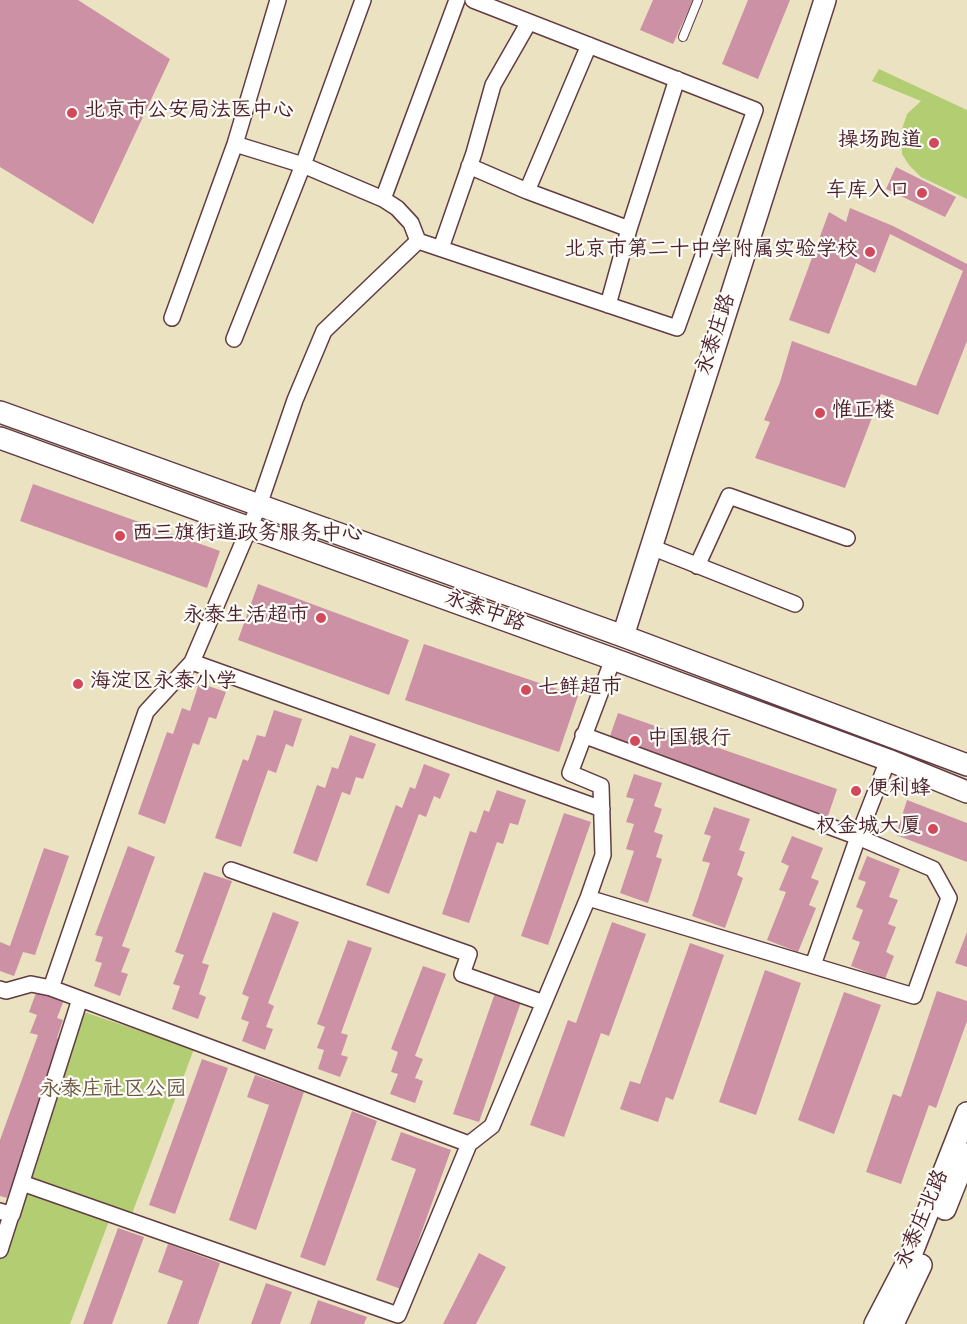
<!DOCTYPE html>
<meta charset="utf-8">
<style>
body{margin:0}
canvas{display:block;background:#ebe2c2}
</style>
<canvas width="967" height="1324"></canvas>
<script>
const ctx = document.querySelector('canvas').getContext('2d');
ctx.lineJoin = 'round';
function fill(path, color) { ctx.fillStyle = color; ctx.fill(path, 'evenodd'); }
const poly = rows => new Path2D(rows.map(r => 'M' + r).join(''));
function strokePath(path, color, width, dash) { ctx.strokeStyle = color; ctx.lineWidth = width; ctx.lineCap = dash ? 'butt' : 'round'; ctx.setLineDash(dash || []); ctx.stroke(path); }
function drawText(font, color, halo, rows, align = 'center') {
  ctx.font = font + ' "Gochi Hand","LXGW WenKai TC",sans-serif'; ctx.lineWidth = 4.5; ctx.setLineDash([]); ctx.textBaseline = 'middle'; ctx.strokeStyle = halo; ctx.fillStyle = color; for (const [text, x, y, turn = 0] of rows) {
    ctx.save(); ctx.translate(x, y); ctx.rotate((+turn || 0) * Math.PI / 180); ctx.textAlign = isNaN(turn) ? turn : align; if (halo) ctx.strokeText(text, 0, 0); ctx.fillText(text, 0, 0); ctx.restore();
  }
}
const green = poly([
 [879,69,967,110,967,199,921,177,909,165,902,154,901,132,907,114,921,101,872,81],
 [78,1010,194,1049,127,1227,109,1221,70,1324,0,1324,0,1224]
]);
const building = poly([
 [0,0,78,0,170,59,93,224,0,167],
 [653,0,693,0,673,44,640,30],
 [748,0,790,0,758,79,722,64],
 [896,167,956,197,945,217,886,189],
 [850,208,893,226,967,264,967,341,938,415,881,394,845,488,755,458,770,422,764,420,780,382,792,341,916,386,963,271,890,234,875,273,856,263,829,334,789,320,829,212,846,222],
 [33,484,220,551,207,588,20,521],
 [258,584,409,640,389,695,238,640],
 [424,644,578,696,559,752,405,700],
 [199,683,226,692,216,719,209,717,199,745,193,743,165,824,138,814,167,732,173,734,182,708,190,711],
 [274,710,302,719,293,747,286,744,276,773,268,770,241,847,215,838,243,759,248,761,257,735,265,737],
 [618,713,837,789,828,816,609,739],
 [350,735,376,744,363,779,356,777,350,795,342,792,317,862,293,853,317,785,325,788,332,767,338,769],
 [424,764,450,774,440,799,434,796,426,817,419,814,389,894,366,885,396,805,402,808,410,787,415,789],
 [634,774,662,783,654,806,662,809,654,832,663,835,656,857,662,859,648,903,620,893,634,851,626,849,634,824,626,822,634,799,626,797],
 [497,790,526,800,518,825,510,823,503,844,497,842,469,923,442,914,470,831,476,833,484,810,489,812],
 [907,800,967,823,967,862,896,835],
 [714,807,750,819,739,850,745,852,737,875,743,878,725,928,692,916,710,863,702,861,711,836,704,834],
 [564,813,591,822,548,945,521,936],
 [792,836,823,848,811,878,819,881,809,905,816,908,798,952,767,940,786,892,779,890,789,866,781,862],
 [128,846,155,857,122,946,130,949,121,972,128,974,120,996,94,986,102,963,95,961,103,937,95,935],
 [44,848,69,856,35,955,23,952,14,976,0,971,0,942,10,946],
 [867,856,900,869,889,897,898,900,888,924,896,927,886,952,894,956,885,979,851,966,860,942,852,939,863,910,856,907,866,882,858,879],
 [204,872,232,881,202,963,209,965,199,994,206,997,198,1019,172,1009,180,986,173,984,184,955,175,952],
 [273,912,299,922,268,1003,274,1006,266,1027,273,1029,265,1050,242,1041,249,1022,241,1019,249,997,242,994],
 [612,922,646,934,609,1036,601,1033,564,1137,530,1125,568,1020,576,1023],
 [967,932,967,967,955,963],
 [348,940,372,948,341,1033,348,1035,341,1055,348,1057,340,1077,318,1069,324,1050,317,1048,325,1027,317,1024],
 [690,943,724,955,673,1100,666,1097,658,1122,620,1109,630,1081,640,1084],
 [423,966,446,974,415,1056,423,1059,415,1078,423,1081,415,1103,390,1094,398,1074,391,1072,398,1052,391,1049],
 [765,970,801,983,756,1115,719,1102],
 [37,990,64,1000,57,1018,63,1020,57,1038,64,1040,7,1198,0,1196,0,1140,38,1035,30,1033,37,1015,29,1012],
 [937,991,967,1001,967,1021,936,1108,929,1105,901,1184,866,1172,893,1094,901,1097],
 [844,992,881,1005,834,1134,798,1120],
 [495,993,521,1002,479,1122,453,1114],
 [202,1059,228,1068,175,1214,149,1205],
 [255,1075,304,1092,256,1230,229,1220,269,1105,247,1097],
 [352,1111,377,1121,325,1266,300,1257],
 [401,1132,451,1150,401,1289,376,1280,416,1169,391,1160],
 [118,1228,144,1237,112,1324,83,1324],
 [168,1244,220,1263,198,1324,167,1324,183,1281,158,1272],
 [479,1253,506,1267,476,1324,443,1324],
 [266,1283,292,1292,280,1324,251,1324],
 [318,1300,367,1317,364,1324,310,1324]
]);
const lane = poly([
 [683,37,698,0]
]);
const street = poly([
 [589,45,527,191,629,229],
 [235,144,303,165,383,199,397,208,411,223,418,241],
 [469,166,527,191],
 [383,199,457,0],
 [441,248,474,153,493,85,529,22],
 [608,305,629,229,677,79],
 [172,318,235,144,278,0],
 [234,339,303,165,363,0],
 [651,547,795,604],
 [697,566,729,496,847,538],
 [192,662,602,809],
 [583,735,858,837,933,869,949,898,914,996,588,898],
 [231,870,469,954,462,974,544,1003],
 [813,965,858,837,888,760],
 [51,988,146,712,192,662,259,505,295,400,324,331,418,241,677,328,755,110,473,0],
 [0,989,6,991,31,984,51,988,469,1144,492,1126,588,898,603,855,601,786,570,773,613,659],
 [0,1211,12,1215,22,1183,398,1315,469,1144],
 [0,1250,80,999]
]);
const secondary = poly([
 [0,412,623,636,967,765],
 [0,438,613,659,888,760,967,792],
 [623,636,825,0],
 [945,1209,967,1154],
 [875,1324,911,1255,967,1113],
 [893,1324,921,1265]
]);
const markers = [
 [72,113,6,"#d1495b"],
 [934,143,6,"#d1495b"],
 [922,193,6,"#d1495b"],
 [870,252,6,"#d1495b"],
 [820,413,6,"#d1495b"],
 [120,536,6,"#d1495b"],
 [321,618,6,"#d1495b"],
 [78,684,6,"#d1495b"],
 [526,690,6,"#d1495b"],
 [635,741,6,"#d1495b"],
 [856,791,6,"#d1495b"],
 [933,829,6,"#d1495b"]
];
const poiNames = [
 ["北京市公安局法医中心",84,113],
 ["操场跑道",922,143,"right"],
 ["车库入口",910,193,"right"],
 ["北京市第二十中学附属实验学校",858,252,"right"],
 ["惟正楼",832,413],
 ["西三旗街道政务服务中心",132,536],
 ["永泰生活超市",309,618,"right"],
 ["海淀区永泰小学",90,684],
 ["七鲜超市",538,690],
 ["中国银行",647,741],
 ["便利蜂",868,791],
 ["权金城大厦",921,829,"right"]
];
const streetNames = [
 ["永泰庄路",718,335,-72],
 ["永泰中路",484,613,20],
 ["永泰庄北路",924,1220,-67]
];
const parkNames = [
 ["永泰庄社区公园",113,1092]
];
fill(green, '#b3cd72');
fill(building, '#cd91a5');
strokePath(lane, '#623c42', 10);
strokePath(street, '#623c42', 18);
strokePath(secondary, '#623c42', 24);
strokePath(lane, '#fff', 8);
strokePath(street, '#fff', 15);
strokePath(secondary, '#fff', 21);
for (const [x, y, r, color] of markers) { const dot = new Path2D(); dot.arc(x, y, r, 0, 2 * Math.PI); ctx.fillStyle = color; ctx.fill(dot); strokePath(dot, '#fdfcf7', 2); }
drawText('21px', '#4a1f2b', '#fdfcf7', poiNames, 'left');
drawText('21px', '#4a1f2b', '#fdfcf7', streetNames);
drawText('21px', '#6a5340', '#fdfcf7', parkNames);
</script>
